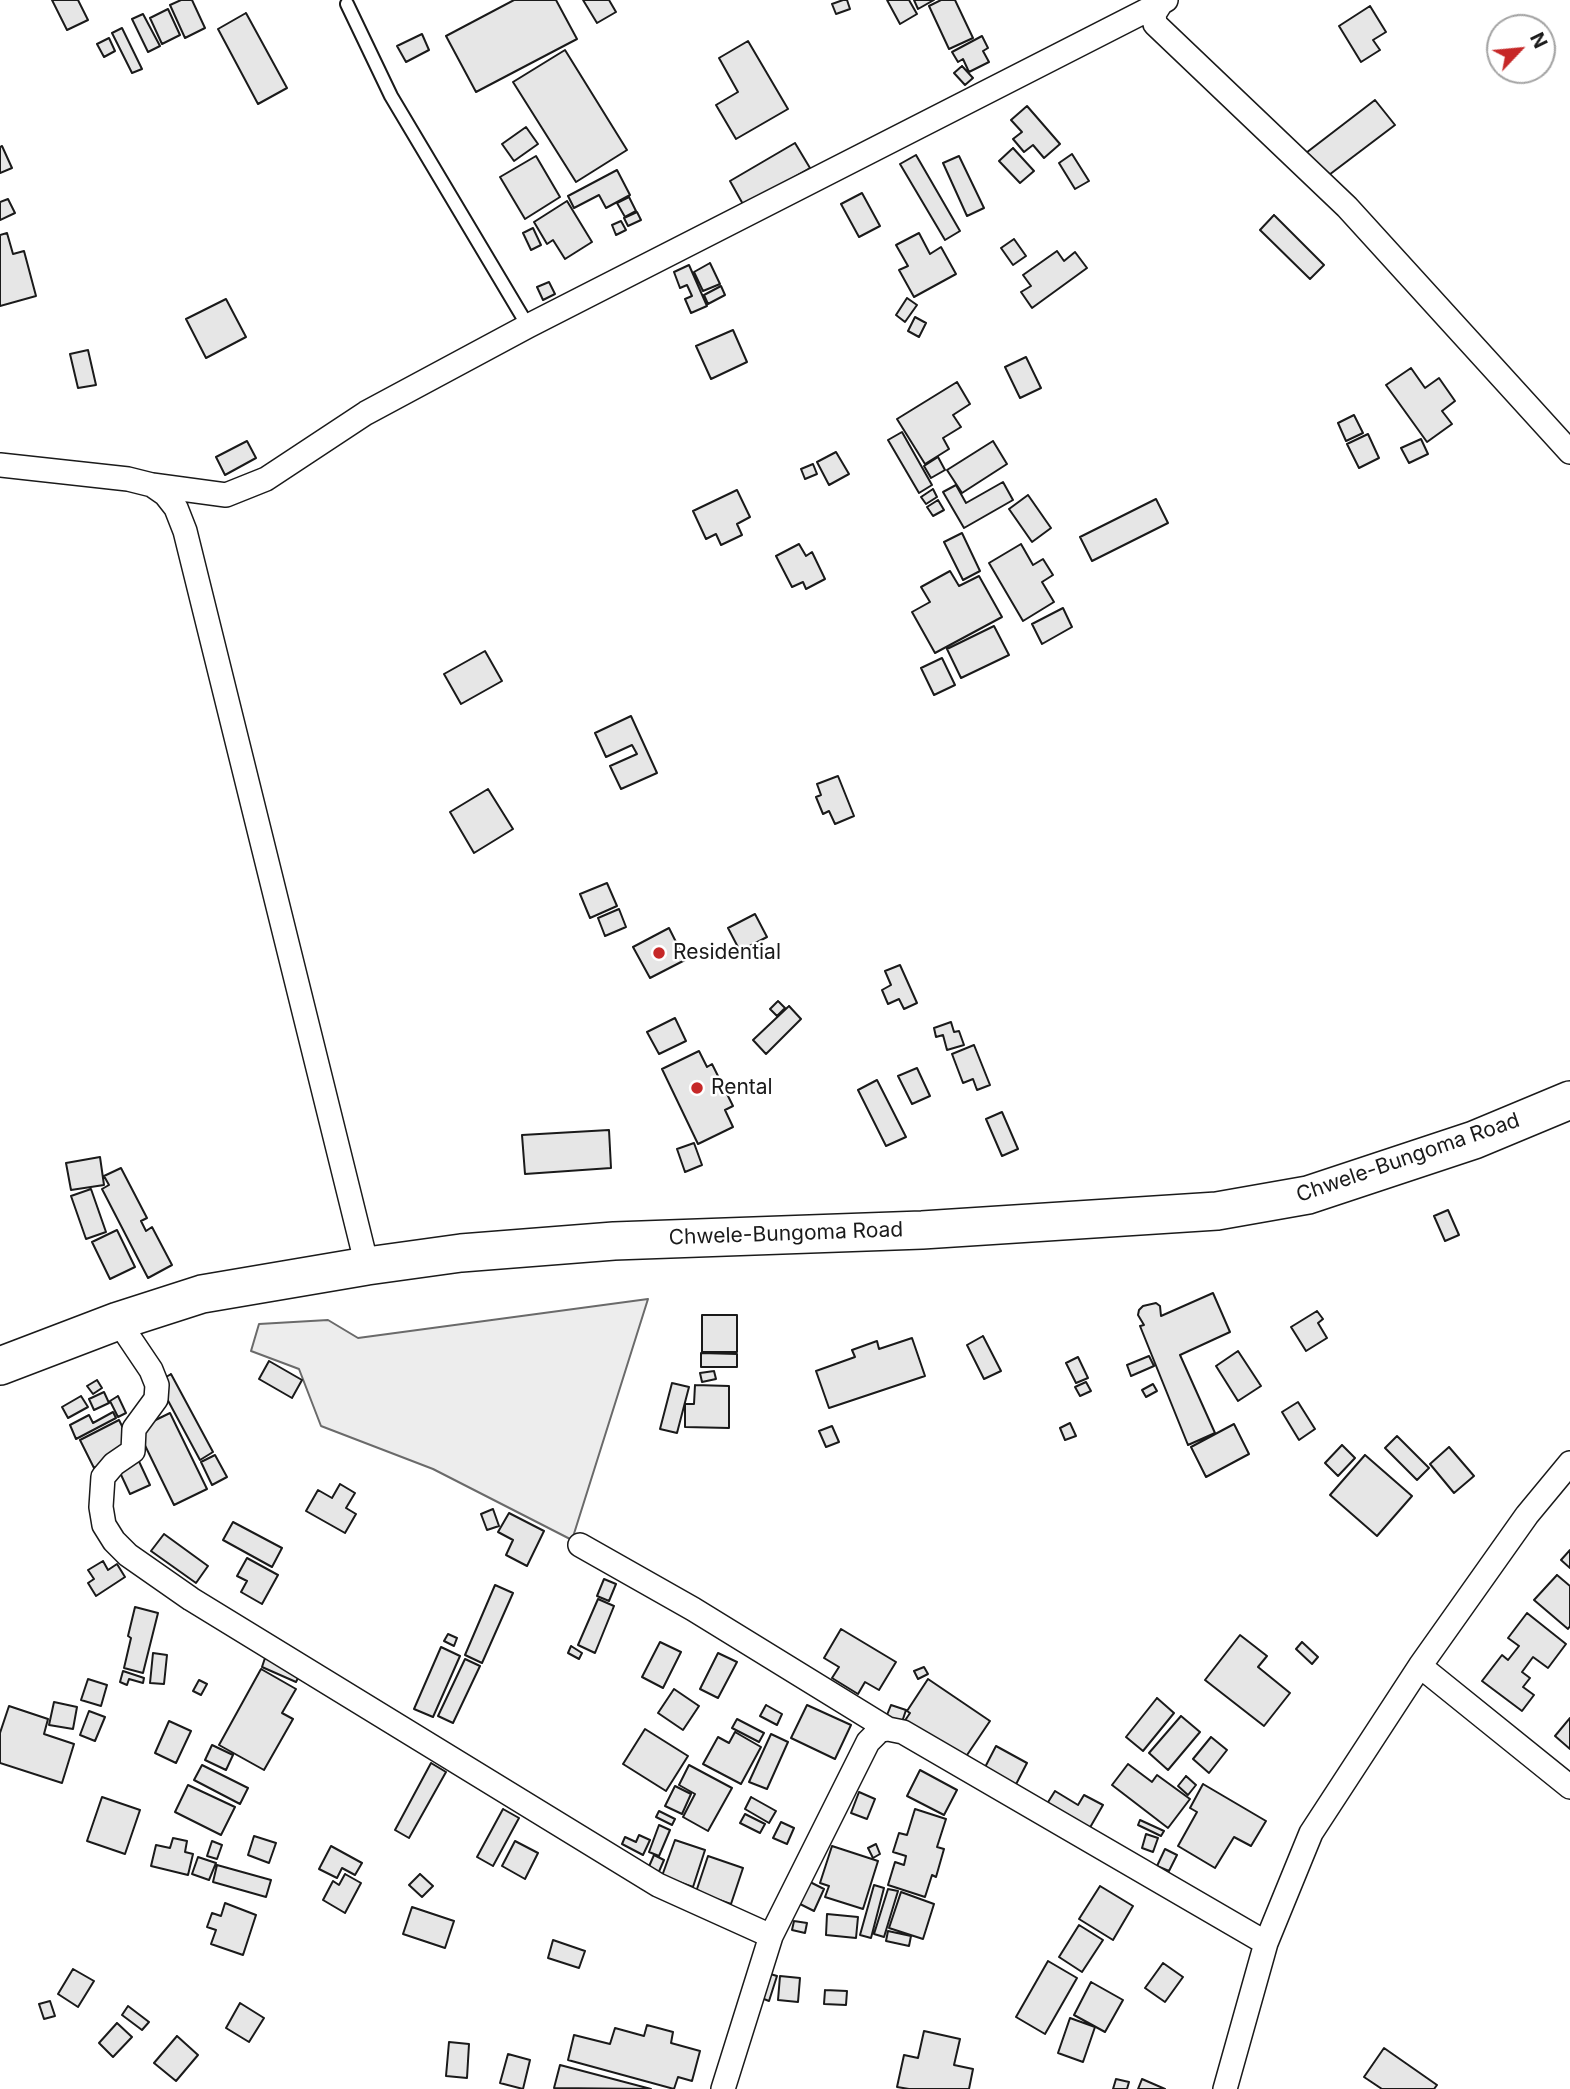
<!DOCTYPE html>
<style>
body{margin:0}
#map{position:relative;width:1570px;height:2089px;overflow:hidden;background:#fff;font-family:Inter,sans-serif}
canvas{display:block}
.north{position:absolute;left:1486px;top:14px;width:70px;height:70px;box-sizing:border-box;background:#fff;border:2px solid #a3a3a3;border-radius:50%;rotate:64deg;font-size:19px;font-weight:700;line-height:28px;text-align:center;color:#1a1a1a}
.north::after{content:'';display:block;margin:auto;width:24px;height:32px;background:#c62828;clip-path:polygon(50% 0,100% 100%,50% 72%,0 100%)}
</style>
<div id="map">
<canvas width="1570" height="2089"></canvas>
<div class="north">N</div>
</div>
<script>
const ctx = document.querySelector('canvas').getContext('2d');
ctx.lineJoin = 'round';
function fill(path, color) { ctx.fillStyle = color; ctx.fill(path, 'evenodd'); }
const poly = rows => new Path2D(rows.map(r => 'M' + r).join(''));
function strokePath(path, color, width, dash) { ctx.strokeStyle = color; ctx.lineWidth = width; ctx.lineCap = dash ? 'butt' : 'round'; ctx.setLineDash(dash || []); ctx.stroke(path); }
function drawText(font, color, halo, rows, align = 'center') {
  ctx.font = font + ' Inter,sans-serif'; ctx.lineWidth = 5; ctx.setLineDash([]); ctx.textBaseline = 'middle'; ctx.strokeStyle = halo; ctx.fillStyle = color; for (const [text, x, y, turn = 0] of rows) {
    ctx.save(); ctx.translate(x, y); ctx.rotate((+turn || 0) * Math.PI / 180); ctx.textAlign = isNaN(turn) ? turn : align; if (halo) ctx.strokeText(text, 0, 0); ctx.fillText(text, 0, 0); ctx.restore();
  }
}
const built = poly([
 [648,1299,572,1540,433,1469,321,1426,299,1369,251,1351,259,1324,328,1320,358,1338,648,1299]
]);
const building = poly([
 [52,0,78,0,88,20,67,30,52,0],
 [181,0,192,0,205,28,185,38,170,5,181,0],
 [514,0,556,0,577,39,476,92,446,36,514,0],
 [583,0,609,0,616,12,597,23,583,0],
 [843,0,847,0,850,9,836,14,832,4,843,0],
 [887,0,909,0,917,14,900,24,887,0],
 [914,0,934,0,918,9,914,0],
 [941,0,955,0,973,38,949,49,929,6,941,0],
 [1370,6,1386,32,1373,40,1380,50,1361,62,1339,26,1370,6],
 [168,9,180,35,162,44,150,18,168,9],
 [246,13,287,88,258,104,218,29,246,13],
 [143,14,160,46,148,52,132,19,143,14],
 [122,28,142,69,132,73,112,33,122,28],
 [422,34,429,50,406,62,397,46,422,34],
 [982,36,988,48,983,51,989,62,969,72,963,59,958,62,952,52,982,36],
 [109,38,115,51,104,57,97,44,109,38],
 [748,41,788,109,736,139,716,105,738,92,719,58,748,41],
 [565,50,627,150,576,182,513,82,565,50],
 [962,66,973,78,965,85,954,73,962,66],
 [1375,100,1395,125,1321,181,1302,156,1375,100],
 [1027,106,1060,144,1044,158,1033,145,1024,152,1013,139,1022,132,1011,120,1027,106],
 [526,127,538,144,514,161,502,144,526,127],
 [795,143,810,168,744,206,730,181,795,143],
 [2,146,12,168,0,173,0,147,2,146],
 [1013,148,1034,171,1020,183,999,161,1013,148],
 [1072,154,1089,181,1075,189,1059,163,1072,154],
 [916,155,960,231,945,240,900,164,916,155],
 [536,156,560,197,525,219,500,177,536,156],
 [959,156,984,208,967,216,943,163,959,156],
 [617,170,630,195,606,208,599,195,574,208,568,196,617,170],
 [862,193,880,226,859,237,841,204,862,193],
 [629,197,636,211,625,217,617,203,629,197],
 [8,199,15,213,0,220,0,202,8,199],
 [567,201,592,242,565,259,553,240,547,244,534,222,567,201],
 [637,212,641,220,628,226,624,218,637,212],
 [1274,215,1324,265,1310,279,1260,230,1274,215],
 [621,221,626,230,616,235,612,225,621,221],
 [533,228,541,245,531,250,523,233,533,228],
 [7,233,13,254,24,251,36,296,0,306,0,235,7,233],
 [919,233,930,254,941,247,956,274,914,297,899,270,908,266,896,245,919,233],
 [1014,239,1026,256,1013,265,1001,248,1014,239],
 [1057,251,1064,261,1075,252,1087,268,1032,308,1021,292,1031,286,1023,275,1057,251],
 [710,263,720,284,703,291,694,272,710,263],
 [689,265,707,306,691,313,685,299,692,296,687,285,680,288,674,272,689,265],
 [549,282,555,294,543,300,537,287,549,282],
 [721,286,725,295,708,304,704,295,721,286],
 [907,298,917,305,905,322,896,315,907,298],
 [226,299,246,337,206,358,186,319,226,299],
 [915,317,926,323,919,337,908,331,915,317],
 [733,330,747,362,711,379,696,346,733,330],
 [88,350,96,385,78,388,70,354,88,350],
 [1026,357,1041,388,1020,398,1005,367,1026,357],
 [1411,368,1425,388,1439,378,1455,401,1442,411,1452,424,1427,442,1386,385,1411,368],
 [957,382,970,404,953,415,961,427,943,438,949,449,925,464,897,419,957,382],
 [1354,415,1363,433,1346,441,1338,423,1354,415],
 [902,432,932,485,919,493,888,440,902,432],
 [1368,434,1379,458,1359,468,1347,444,1368,434],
 [1421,439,1428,454,1409,463,1401,448,1421,439],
 [247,441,256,458,225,475,216,457,247,441],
 [993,441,1007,464,962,493,947,470,993,441],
 [836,452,849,474,829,485,817,462,836,452],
 [938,457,945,470,931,478,924,466,938,457],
 [813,464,817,474,805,479,801,469,813,464],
 [1003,482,1013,500,964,528,943,492,956,485,966,503,1003,482],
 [933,489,937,497,926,504,921,497,933,489],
 [737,490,750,517,737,524,742,535,721,545,716,534,706,539,693,511,737,490],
 [1028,495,1051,528,1032,542,1009,509,1028,495],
 [1156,499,1168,523,1092,561,1080,537,1156,499],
 [938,500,944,510,933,516,927,507,938,500],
 [962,533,980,571,963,580,944,542,962,533],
 [799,544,806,556,812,552,825,579,806,589,803,582,792,587,776,556,799,544],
 [1021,544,1033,565,1043,559,1053,575,1042,582,1054,602,1023,621,989,563,1021,544],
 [950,571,959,586,979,576,1002,617,935,653,912,612,930,602,921,587,950,571],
 [1063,608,1072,627,1042,644,1032,624,1063,608],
 [994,626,1009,655,961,678,947,649,994,626],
 [485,651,502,681,461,704,444,674,485,651],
 [942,658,955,685,934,695,921,668,942,658],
 [631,716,657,773,621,789,610,766,637,754,632,745,606,757,595,733,631,716],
 [838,776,854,816,835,824,829,811,823,814,816,797,821,795,817,784,838,776],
 [488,789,513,829,474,853,450,812,488,789],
 [607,883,617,906,590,918,580,894,607,883],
 [619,909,626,927,605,936,598,918,619,909],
 [755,914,767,937,740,951,728,928,755,914],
 [669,928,685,960,650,978,633,947,669,928],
 [900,965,917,1003,904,1009,899,999,888,1004,882,990,891,985,885,971,900,965],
 [778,1001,785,1008,777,1016,770,1009,778,1001],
 [789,1006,801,1019,766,1054,753,1040,789,1006],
 [675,1018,686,1041,659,1054,647,1032,675,1018],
 [951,1022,954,1032,959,1031,964,1045,947,1050,943,1035,936,1037,934,1028,951,1022],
 [974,1045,990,1085,977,1090,973,1079,963,1083,952,1054,974,1045],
 [699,1051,707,1067,712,1064,733,1106,725,1110,733,1127,698,1144,662,1069,699,1051],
 [917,1068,930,1096,912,1104,898,1076,917,1068],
 [877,1080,906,1137,886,1146,858,1090,877,1080],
 [1002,1112,1018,1149,1002,1156,986,1119,1002,1112],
 [609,1130,611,1168,525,1174,522,1135,609,1130],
 [694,1143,702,1165,685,1172,677,1149,694,1143],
 [100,1157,104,1185,71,1190,66,1163,100,1157],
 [121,1168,147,1218,141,1221,146,1231,152,1227,172,1265,148,1278,102,1189,109,1185,104,1176,121,1168],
 [91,1189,106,1232,86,1239,71,1196,91,1189],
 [1448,1210,1459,1235,1445,1241,1434,1216,1448,1210],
 [117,1230,135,1267,110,1279,92,1242,117,1230],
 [1213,1293,1230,1332,1180,1355,1215,1433,1188,1445,1140,1326,1144,1325,1138,1315,1139,1310,1143,1306,1156,1303,1160,1306,1161,1316,1213,1293],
 [1317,1311,1323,1319,1318,1323,1327,1338,1306,1351,1291,1327,1317,1311],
 [702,1315,737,1315,737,1352,702,1352,702,1315],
 [983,1336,1001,1371,984,1379,967,1345,983,1336],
 [912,1338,925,1376,829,1408,816,1371,855,1357,852,1350,877,1341,879,1349,912,1338],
 [1238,1351,1261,1386,1238,1401,1216,1366,1238,1351],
 [701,1353,737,1354,737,1367,701,1367,701,1353],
 [1149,1356,1154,1366,1131,1376,1127,1365,1149,1356],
 [1078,1357,1088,1378,1076,1383,1066,1363,1078,1357],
 [269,1361,302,1380,292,1398,259,1379,269,1361],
 [714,1371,716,1379,702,1382,700,1373,714,1371],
 [171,1374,213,1452,200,1460,158,1382,171,1374],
 [97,1380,102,1388,93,1394,87,1386,97,1380],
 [1086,1382,1091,1391,1080,1396,1075,1387,1086,1382],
 [672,1383,689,1387,677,1433,660,1429,672,1383],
 [1153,1384,1157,1391,1146,1397,1142,1390,1153,1384],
 [695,1385,729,1386,729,1428,685,1427,685,1404,694,1404,695,1385],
 [104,1392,109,1403,94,1410,89,1399,104,1392],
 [81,1396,88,1407,68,1418,62,1407,81,1396],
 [118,1396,126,1413,118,1417,110,1401,118,1396],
 [1298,1402,1315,1429,1299,1440,1282,1412,1298,1402],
 [113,1412,116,1418,76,1439,70,1425,89,1415,93,1423,113,1412],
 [170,1413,207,1489,174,1505,137,1429,170,1413],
 [119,1420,133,1448,94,1468,80,1440,119,1420],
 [1070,1423,1076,1436,1065,1440,1060,1428,1070,1423],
 [1234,1424,1249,1454,1206,1477,1191,1447,1234,1424],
 [832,1426,839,1442,826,1447,819,1431,832,1426],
 [1397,1436,1429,1468,1417,1480,1385,1448,1397,1436],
 [1342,1445,1355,1458,1338,1476,1325,1463,1342,1445],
 [1449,1447,1474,1476,1454,1493,1430,1464,1449,1447],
 [136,1455,150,1485,130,1494,116,1464,136,1455],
 [215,1455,227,1477,212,1485,201,1462,215,1455],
 [1365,1455,1412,1496,1377,1536,1330,1495,1365,1455],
 [340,1484,355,1493,346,1508,356,1514,345,1533,306,1511,318,1490,332,1498,340,1484],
 [493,1509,499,1526,487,1530,481,1514,493,1509],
 [509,1513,544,1531,527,1566,506,1555,513,1540,498,1532,509,1513],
 [233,1522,282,1548,272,1567,223,1540,233,1522],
 [164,1534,208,1566,196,1583,151,1551,164,1534],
 [1570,1550,1570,1568,1561,1560,1570,1550],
 [247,1558,278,1575,262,1604,241,1592,247,1581,237,1576,247,1558],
 [103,1561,108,1570,117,1564,125,1577,96,1596,88,1583,94,1579,88,1570,103,1561],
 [1557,1575,1570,1586,1570,1626,1568,1629,1534,1600,1557,1575],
 [604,1579,616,1584,609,1601,597,1596,604,1579],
 [495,1585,513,1593,482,1663,465,1655,495,1585],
 [598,1599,614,1606,595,1653,578,1645,598,1599],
 [135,1607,158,1613,143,1673,124,1668,131,1638,128,1636,135,1607],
 [1527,1613,1566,1644,1548,1668,1533,1657,1522,1672,1530,1678,1523,1687,1534,1695,1522,1711,1482,1681,1502,1655,1508,1660,1519,1646,1508,1638,1527,1613],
 [841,1629,896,1662,879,1690,865,1682,858,1694,832,1678,839,1667,824,1658,841,1629],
 [448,1634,457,1638,454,1646,444,1641,448,1634],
 [1240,1635,1267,1656,1258,1667,1290,1693,1264,1726,1205,1680,1240,1635],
 [660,1642,681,1652,663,1688,642,1677,660,1642],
 [1302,1642,1318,1657,1312,1664,1296,1649,1302,1642],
 [571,1646,582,1653,579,1659,568,1653,571,1646],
 [441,1647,460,1656,433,1717,414,1709,441,1647],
 [153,1653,167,1655,164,1684,150,1683,153,1653],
 [718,1653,737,1662,718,1698,700,1689,718,1653],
 [265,1658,300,1674,296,1682,262,1667,265,1658],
 [465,1659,480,1666,453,1723,438,1716,465,1659],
 [924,1667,928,1674,918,1679,914,1671,924,1667],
 [261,1669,296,1689,282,1713,293,1719,264,1770,219,1745,261,1669],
 [123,1671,144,1678,143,1683,129,1679,127,1685,120,1682,123,1671],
 [88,1679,107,1685,101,1706,81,1700,88,1679],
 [928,1679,990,1721,965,1758,904,1722,910,1713,907,1711,928,1679],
 [199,1680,207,1684,201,1695,193,1691,199,1680],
 [674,1689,699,1706,683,1730,658,1713,674,1689],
 [1157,1698,1174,1713,1143,1751,1126,1737,1157,1698],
 [54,1702,77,1707,73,1729,49,1725,54,1702],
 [766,1705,782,1714,777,1725,760,1716,766,1705],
 [807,1705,851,1725,835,1759,791,1738,807,1705],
 [891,1705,906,1710,901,1725,885,1720,891,1705],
 [9,1706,48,1719,44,1734,74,1744,62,1783,0,1763,0,1733,9,1706],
 [89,1711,105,1717,95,1741,80,1735,89,1711],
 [1181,1716,1200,1732,1168,1770,1149,1753,1181,1716],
 [1570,1718,1570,1749,1555,1736,1570,1718],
 [737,1719,764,1733,759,1742,732,1728,737,1719],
 [169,1721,191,1731,176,1763,155,1753,169,1721],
 [645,1729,688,1756,666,1791,623,1764,645,1729],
 [735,1732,761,1747,741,1784,703,1764,718,1737,729,1743,735,1732],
 [771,1734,788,1742,767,1789,749,1782,771,1734],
 [1211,1737,1227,1750,1209,1773,1193,1759,1211,1737],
 [212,1745,233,1755,226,1770,205,1760,212,1745],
 [996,1746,1027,1763,1012,1792,981,1775,996,1746],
 [431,1763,446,1772,409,1838,395,1830,431,1763],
 [1128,1764,1152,1782,1157,1775,1190,1799,1168,1828,1112,1785,1128,1764],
 [202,1765,248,1788,240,1804,194,1780,202,1765],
 [689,1765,732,1788,708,1831,683,1817,695,1794,679,1785,689,1765],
 [920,1770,957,1790,944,1815,907,1796,920,1770],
 [1186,1776,1196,1785,1188,1795,1178,1786,1186,1776],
 [1203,1784,1266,1821,1251,1846,1234,1837,1215,1868,1178,1846,1197,1812,1190,1808,1203,1784],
 [188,1785,235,1807,221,1835,175,1812,188,1785],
 [675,1786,691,1794,682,1814,665,1806,675,1786],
 [1055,1791,1078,1805,1084,1795,1103,1805,1088,1831,1045,1807,1055,1791],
 [859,1792,875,1799,867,1819,851,1813,859,1792],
 [102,1797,140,1810,125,1854,87,1841,102,1797],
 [751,1797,776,1811,769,1823,745,1809,751,1797],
 [503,1809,519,1818,493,1866,477,1857,503,1809],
 [915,1809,946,1819,937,1847,944,1849,936,1877,932,1875,925,1897,888,1885,895,1862,904,1865,906,1856,893,1852,899,1833,907,1835,915,1809],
 [659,1811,675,1819,672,1825,656,1817,659,1811],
 [745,1814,765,1824,760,1833,740,1823,745,1814],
 [1140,1820,1164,1831,1161,1836,1138,1825,1140,1820],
 [781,1822,794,1828,787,1844,773,1838,781,1822],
 [659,1825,670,1830,659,1856,649,1852,659,1825],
 [1146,1834,1158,1838,1153,1852,1142,1848,1146,1834],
 [639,1835,650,1840,643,1855,622,1844,625,1837,636,1842,639,1835],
 [254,1836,276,1843,269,1863,248,1855,254,1836],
 [173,1838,187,1841,185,1852,193,1854,188,1875,151,1866,156,1845,170,1848,173,1838],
 [675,1840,705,1850,693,1887,662,1876,675,1840],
 [212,1841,222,1845,217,1859,207,1856,212,1841],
 [515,1841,538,1853,525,1879,502,1866,515,1841],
 [876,1844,880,1854,873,1858,868,1848,876,1844],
 [331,1846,362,1863,355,1875,342,1868,337,1878,319,1869,331,1846],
 [832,1846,878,1861,863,1909,825,1897,829,1886,820,1883,832,1846],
 [1165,1849,1177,1855,1169,1871,1157,1866,1165,1849],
 [654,1855,664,1860,657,1876,647,1871,654,1855],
 [708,1856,743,1868,731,1904,696,1892,708,1856],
 [198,1857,216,1863,209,1880,192,1874,198,1857],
 [217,1865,271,1880,266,1897,213,1882,217,1865],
 [345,1874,361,1883,345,1913,323,1900,333,1881,339,1885,345,1874],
 [420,1874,433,1886,422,1897,409,1885,420,1874],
 [806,1880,824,1889,814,1911,796,1902,806,1880],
 [874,1885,884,1888,871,1938,860,1935,874,1885],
 [1100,1886,1133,1906,1113,1940,1079,1919,1100,1886],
 [888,1889,898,1891,884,1937,874,1934,888,1889],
 [901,1892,934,1904,923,1939,889,1928,901,1892],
 [225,1903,256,1915,243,1955,211,1944,216,1930,207,1927,212,1913,221,1916,225,1903],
 [412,1907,454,1921,445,1948,403,1934,412,1907],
 [827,1914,858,1917,856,1938,826,1935,827,1914],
 [794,1921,807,1923,805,1933,792,1930,794,1921],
 [1079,1925,1103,1940,1082,1972,1059,1957,1079,1925],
 [888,1931,911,1936,909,1946,886,1941,888,1931],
 [553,1940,585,1951,579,1968,548,1958,553,1940],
 [1048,1961,1077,1978,1045,2034,1016,2017,1048,1961],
 [1163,1963,1183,1977,1165,2002,1145,1988,1163,1963],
 [73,1969,94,1981,78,2007,58,1994,73,1969],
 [767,1973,777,1976,769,2001,759,1997,767,1973],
 [780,1976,800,1978,798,2002,778,2000,780,1976],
 [1091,1982,1123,2000,1105,2032,1074,2015,1091,1982],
 [825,1990,847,1991,846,2005,824,2004,825,1990],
 [50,2001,55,2016,44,2019,39,2004,50,2001],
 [240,2003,264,2018,249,2042,226,2028,240,2003],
 [128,2006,149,2022,142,2030,122,2015,128,2006],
 [1070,2018,1095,2027,1083,2062,1058,2053,1070,2018],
 [117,2023,132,2037,113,2057,99,2043,117,2023],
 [647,2025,673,2032,671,2043,700,2051,692,2081,678,2077,674,2089,568,2060,574,2035,610,2044,615,2028,644,2036,647,2025],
 [924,2031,960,2039,954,2065,973,2069,969,2089,909,2089,897,2087,904,2055,918,2058,924,2031],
 [177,2036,198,2055,176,2081,154,2063,177,2036],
 [449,2042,469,2044,467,2078,446,2076,449,2042],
 [1384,2048,1437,2085,1434,2089,1382,2089,1364,2077,1384,2048],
 [508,2054,530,2060,523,2089,500,2083,508,2054],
 [560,2065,651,2089,554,2088,560,2065],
 [1116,2079,1129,2082,1127,2089,1113,2089,1116,2079],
 [1142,2079,1165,2089,1138,2089,1142,2079]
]);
const lane = poly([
 [347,4,391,96,528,326]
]);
const street = poly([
 [1166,0,1161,3,1154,14,1155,24,1347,207,1570,452],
 [0,465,128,479,152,485,165,494,176,508,185,531,367,1266],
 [152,485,226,495,266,479,366,413,528,326,1161,3],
 [118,1321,151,1370,157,1385,156,1399,134,1429,133,1451,114,1464,103,1477,101,1507,104,1525,114,1541,128,1555,191,1599,658,1885,771,1936],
 [580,1545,693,1609,888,1729],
 [1420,1666,1570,1787],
 [723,2089,771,1936,868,1742,880,1730,888,1729,903,1732,1266,1943],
 [1225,2089,1266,1943,1311,1833,1420,1666,1527,1515,1570,1463]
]);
const primary = poly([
 [0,1366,118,1321,202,1294,367,1266,461,1253,614,1241,922,1230,1217,1211,1308,1195,1474,1140,1570,1100]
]);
const markers = [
 [659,953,7,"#c62828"],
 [697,1088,7,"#c62828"]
];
const poiNames = [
 ["Residential",673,953],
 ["Rental",711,1088]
];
const streetNames = [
 ["Chwele-Bungoma Road",1408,1158,-19],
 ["Chwele-Bungoma Road",786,1234,-2]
];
fill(built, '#ededed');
strokePath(built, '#6a6a6a', 2);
fill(building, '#e6e6e6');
strokePath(building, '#1a1a1a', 2);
strokePath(lane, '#1a1a1a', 16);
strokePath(street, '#1a1a1a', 26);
strokePath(primary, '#1a1a1a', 40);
strokePath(lane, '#fff', 12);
strokePath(street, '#fff', 23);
strokePath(primary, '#fff', 37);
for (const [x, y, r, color] of markers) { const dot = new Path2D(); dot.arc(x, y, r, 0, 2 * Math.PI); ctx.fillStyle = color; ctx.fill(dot); strokePath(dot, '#fff', 2.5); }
drawText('21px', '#1a1a1a', '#fff', poiNames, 'left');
drawText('21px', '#1a1a1a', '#fff', streetNames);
</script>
